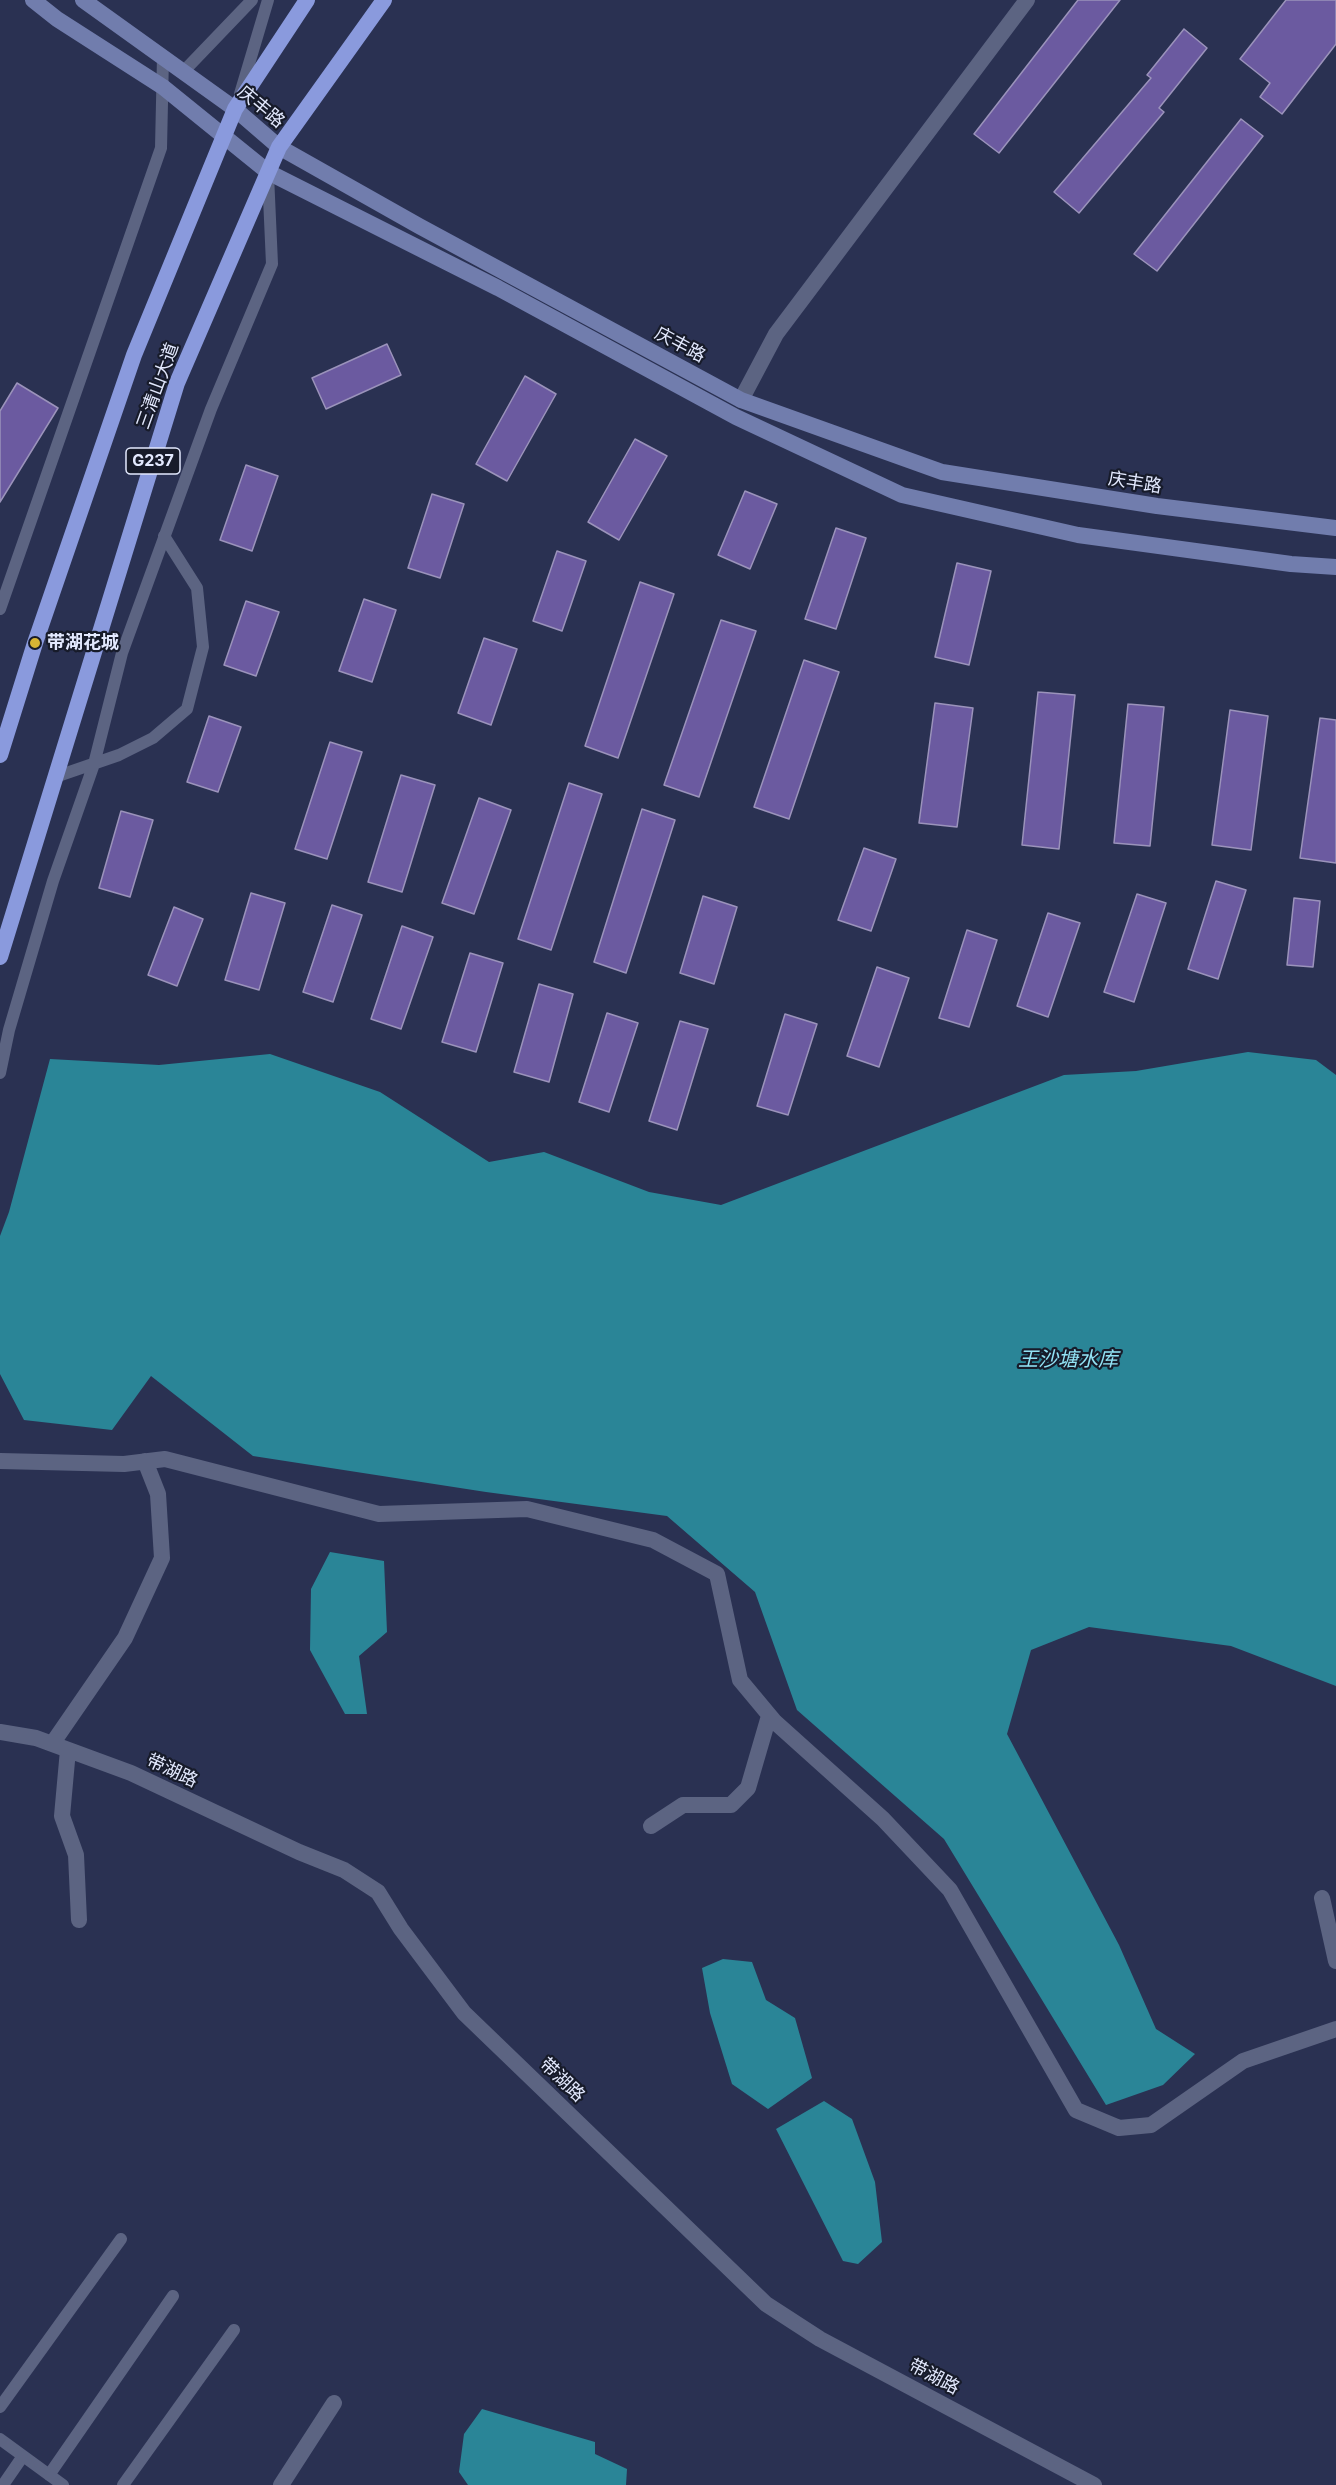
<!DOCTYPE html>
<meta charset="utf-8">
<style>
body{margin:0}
canvas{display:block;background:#2a3152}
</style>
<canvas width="1336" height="2485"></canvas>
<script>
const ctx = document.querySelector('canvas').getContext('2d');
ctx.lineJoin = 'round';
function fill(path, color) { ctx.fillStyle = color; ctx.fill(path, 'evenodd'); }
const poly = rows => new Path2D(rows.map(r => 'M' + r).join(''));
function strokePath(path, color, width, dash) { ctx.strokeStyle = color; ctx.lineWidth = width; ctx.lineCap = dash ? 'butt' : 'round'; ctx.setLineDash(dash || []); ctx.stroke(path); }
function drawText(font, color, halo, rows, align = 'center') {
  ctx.font = font + ' Inter,"Noto Sans SC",sans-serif'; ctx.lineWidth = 4.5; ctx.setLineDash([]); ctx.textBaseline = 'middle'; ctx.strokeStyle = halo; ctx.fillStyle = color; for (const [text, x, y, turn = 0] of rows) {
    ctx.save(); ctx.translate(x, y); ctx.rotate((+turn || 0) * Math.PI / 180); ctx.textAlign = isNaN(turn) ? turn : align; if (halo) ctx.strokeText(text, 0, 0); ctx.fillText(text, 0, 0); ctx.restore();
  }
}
const water = poly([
 [1248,1052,1316,1060,1336,1075,1336,1686,1231,1646,1089,1627,1031,1650,1007,1734,1119,1945,1156,2029,1195,2054,1163,2085,1106,2105,944,1839,797,1710,755,1592,667,1516,486,1492,253,1456,151,1376,112,1430,24,1420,0,1374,0,1236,9,1212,50,1059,159,1065,270,1054,380,1092,489,1162,544,1152,649,1192,721,1205,1064,1075,1136,1071],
 [330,1552,384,1561,387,1632,359,1656,367,1714,345,1714,310,1650,311,1589],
 [723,1959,752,1962,766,2000,795,2018,812,2078,768,2109,732,2084,710,2013,702,1968],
 [824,2101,852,2119,875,2182,882,2242,858,2264,843,2261,776,2129],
 [482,2409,595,2442,595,2454,627,2469,626,2485,468,2485,459,2472,464,2434]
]);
const building = poly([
 [1078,0,1120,0,999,153,974,134,1078,0],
 [1286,0,1336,0,1336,44,1282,114,1260,97,1270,83,1240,59,1286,0],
 [1184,29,1207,48,1159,108,1164,112,1079,213,1054,192,1151,78,1147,75,1184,29],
 [1241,119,1263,136,1157,271,1134,254,1241,119],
 [387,344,401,375,326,409,312,378,387,344],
 [525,376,556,394,507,481,476,464,525,376],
 [17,383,58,408,0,502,0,411,17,383],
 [635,439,667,456,619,540,588,522,635,439],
 [246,465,278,476,252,551,220,540,246,465],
 [745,491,777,504,750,569,718,555,745,491],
 [432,494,464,504,440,578,408,568,432,494],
 [836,528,866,538,836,629,805,619,836,528],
 [557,551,586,561,562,631,533,621,557,551],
 [957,563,991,571,969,665,935,657,957,563],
 [640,582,674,594,618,758,585,746,640,582],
 [364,599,396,610,372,682,339,671,364,599],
 [246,601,279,612,256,676,224,665,246,601],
 [721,620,756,631,699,797,664,785,721,620],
 [484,638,517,649,491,725,458,713,484,638],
 [804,660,839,672,789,819,754,807,804,660],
 [1038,692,1075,695,1059,849,1022,845,1038,692],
 [935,703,973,708,957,827,919,823,935,703],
 [1128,704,1164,707,1150,846,1114,843,1128,704],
 [1230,710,1268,716,1251,850,1212,845,1230,710],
 [209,716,241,727,218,792,187,782,209,716],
 [1320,718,1336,720,1336,863,1300,858,1320,718],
 [330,742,362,752,327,859,295,849,330,742],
 [401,775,435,785,402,892,368,882,401,775],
 [569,783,602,794,551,950,518,939,569,783],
 [479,798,511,810,474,914,442,903,479,798],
 [642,809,675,820,626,973,594,962,642,809],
 [121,811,153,820,130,897,99,888,121,811],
 [864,848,896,859,871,931,838,920,864,848],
 [1216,881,1246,890,1218,979,1188,969,1216,881],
 [251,893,285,903,259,990,225,980,251,893],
 [1137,894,1166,903,1134,1002,1104,992,1137,894],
 [703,896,737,907,714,984,680,973,703,896],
 [1294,898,1320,901,1313,967,1287,965,1294,898],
 [332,905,362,915,333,1002,303,992,332,905],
 [174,907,203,919,177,986,148,975,174,907],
 [1048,913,1080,923,1048,1017,1017,1006,1048,913],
 [402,926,433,937,401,1029,371,1019,402,926],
 [967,930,997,940,969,1027,939,1018,967,930],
 [470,953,503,963,476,1052,442,1042,470,953],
 [877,967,909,978,879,1067,847,1056,877,967],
 [539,984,573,994,549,1082,514,1072,539,984],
 [607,1013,638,1023,609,1112,579,1102,607,1013],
 [785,1014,817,1024,788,1115,757,1106,785,1014],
 [680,1021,708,1029,677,1130,649,1121,680,1021]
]);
const service = poly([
 [183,72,252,0],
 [240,94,268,0],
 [0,609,161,148,163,57],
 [55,777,119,755,153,738,187,709,203,647,197,588,164,536],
 [0,1073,9,1030,53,881,94,764,122,653,211,409,272,264,268,175],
 [0,2407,121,2239],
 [0,2439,63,2485],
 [49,2475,173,2296],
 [3,2485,23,2456],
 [123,2485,234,2330]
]);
const minor = poly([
 [741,400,776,334,1027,0],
 [0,1461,124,1464,165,1459,379,1514,527,1509,653,1540,717,1574,740,1680,775,1722,883,1819,950,1890,1076,2110,1119,2128,1151,2125,1243,2061,1336,2029],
 [0,1732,36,1738,131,1773,299,1852,344,1870,378,1892,401,1929,464,2013,766,2304,820,2339,1094,2485],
 [52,1744,125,1638,162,1558,158,1494,145,1461],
 [68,1750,62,1816,76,1855,79,1920],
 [651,1826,683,1805,731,1805,748,1788,769,1716],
 [1322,1898,1336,1961],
 [281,2485,334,2403]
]);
const secondary = poly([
 [33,0,57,19,163,87,268,172,498,288,736,417,902,495,1078,535,1291,564,1336,567],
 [83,0,235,109,279,147,419,226,741,400,942,472,1157,506,1336,528]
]);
const trunk = poly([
 [0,755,35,643,134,355,235,109,307,0],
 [0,957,177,383,279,147,384,0]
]);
const markers = [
 [35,643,6,"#d7b434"]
];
const shields = [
 [153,461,54]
];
const shieldNames = [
 ["G237",153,461]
];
const streetNames = [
 ["庆丰路",261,107,40],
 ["庆丰路",680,345,28],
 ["三清山大道",158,386,-70],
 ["庆丰路",1135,483,9],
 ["带湖路",172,1771,25],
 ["带湖路",562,2080,44],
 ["带湖路",934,2377,28]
];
const poiNames = [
 ["带湖花城",47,643]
];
const waterNames = [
 ["王沙塘水库",1068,1360]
];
fill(water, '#2a8597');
fill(building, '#6b5aa0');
strokePath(building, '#9b93bb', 1.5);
strokePath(service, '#5c6482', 12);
strokePath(minor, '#5c6482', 16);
strokePath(secondary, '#717dad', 16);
strokePath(trunk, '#8a9add', 16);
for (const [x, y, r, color] of markers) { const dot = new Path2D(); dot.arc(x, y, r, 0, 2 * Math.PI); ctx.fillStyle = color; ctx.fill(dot); strokePath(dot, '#171b2a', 2); }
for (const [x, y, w] of shields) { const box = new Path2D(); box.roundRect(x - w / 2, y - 13, w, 26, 4.5); ctx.fillStyle = '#171b2a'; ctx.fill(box); strokePath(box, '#e3e9fe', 1.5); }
drawText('bold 16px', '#e3e9fe', null, shieldNames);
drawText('18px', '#e3e9fe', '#171b2a', streetNames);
drawText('bold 18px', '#e3e9fe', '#171b2a', poiNames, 'left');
drawText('italic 20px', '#92e3f5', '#171b2a', waterNames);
</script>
